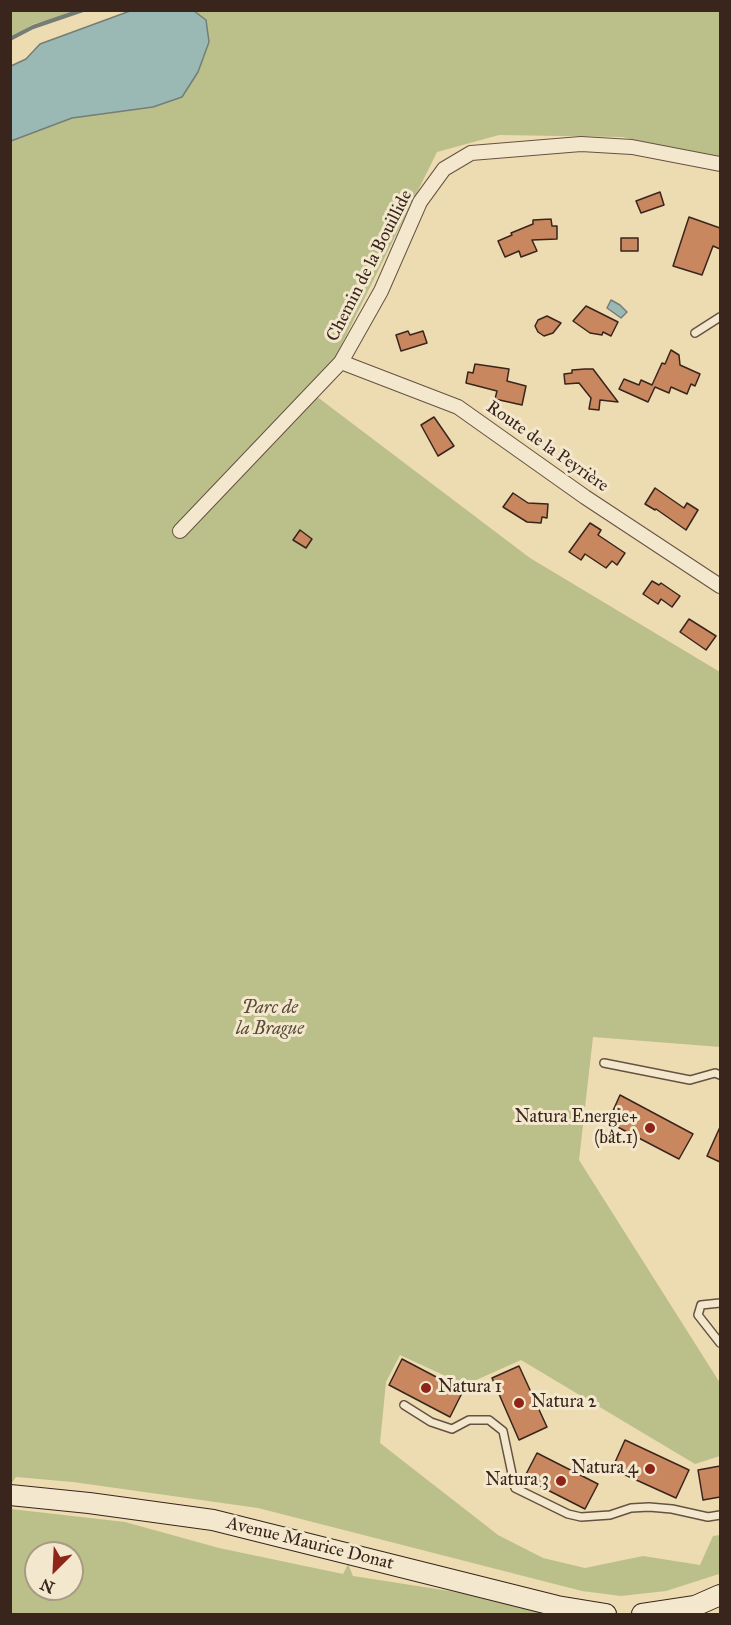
<!DOCTYPE html>
<meta charset="utf-8">
<style>
body{margin:0}
#map{position:relative;width:731px;height:1625px;overflow:hidden;background:#eddbb2;font-family:"IM FELL Great Primer",serif}
canvas{display:block}
.frame{position:absolute;inset:0;border:12px solid #39251c;pointer-events:none}
.north{position:absolute;left:24px;top:1541px;width:60px;height:60px;box-sizing:border-box;background:#f3e8cd;border:2px solid #a99a86;border-radius:50%;rotate:204deg;font-size:16px;font-weight:700;line-height:24px;text-align:center;color:#39251c}
.north::after{content:'';display:block;margin:auto;width:21px;height:27px;background:#8f2418;clip-path:polygon(50% 0,100% 100%,50% 72%,0 100%)}
</style>
<div id="map">
<canvas width="731" height="1625"></canvas>
<div class="frame"></div>
<div class="north">N</div>
</div>
<script>
const ctx = document.querySelector('canvas').getContext('2d');
ctx.lineJoin = 'round';
function fill(path, color) { ctx.fillStyle = color; ctx.fill(path, 'evenodd'); }
const poly = rows => new Path2D(rows.map(r => 'M' + r).join(''));
function strokePath(path, color, width, dash) { ctx.strokeStyle = color; ctx.lineWidth = width; ctx.lineCap = dash ? 'butt' : 'round'; ctx.setLineDash(dash || []); ctx.stroke(path); }
function drawText(font, color, halo, rows, align = 'center') {
  ctx.font = font + ' "IM FELL Great Primer",serif'; ctx.lineWidth = 6; ctx.setLineDash([]); ctx.textBaseline = 'middle'; ctx.strokeStyle = halo; ctx.fillStyle = color; for (const [text, x, y, turn = 0] of rows) {
    ctx.save(); ctx.translate(x, y); ctx.rotate((+turn || 0) * Math.PI / 180); ctx.textAlign = isNaN(turn) ? turn : align; if (halo) ctx.strokeText(text, 0, 0); ctx.fillText(text, 0, 0); ctx.restore();
  }
}
const green = poly([
 [10,11,11,10,83,11,33,24,11,38],
 [194,11,720,11,720,159,622,137,499,135,437,152,316,396,530,558,720,672,720,1047,593,1037,579,1160,720,1383,720,1456,695,1464,521,1360,465,1385,400,1355,386,1382,380,1443,498,1535,543,1558,585,1568,643,1556,700,1565,713,1536,720,1535,720,1573,719,1574,666,1591,621,1596,582,1591,258,1508,73,1482,16,1477,11,1484,11,141,72,118,153,107,206,20],
 [11,1509,125,1522,219,1548,343,1574,348,1564,353,1576,456,1592,546,1614,11,1614],
 [36,1553,72,1553,72,1589,36,1589]
]);
const water = poly([
 [130,11,194,11,206,20,209,42,198,72,182,97,153,107,72,118,11,141,11,66,26,59,40,44,130,11],
 [611,300,620,305,627,312,621,318,607,308,611,300]
]);
const stream = poly([
 [10,39,33,27,83,10]
]);
const building = poly([
 [660,192,664,205,641,213,636,201,660,192],
 [689,217,720,228,720,249,713,246,702,275,673,266,689,217],
 [551,219,552,226,557,226,557,239,532,240,537,251,521,257,519,251,505,257,498,241,512,235,511,233,533,224,533,220,551,219],
 [621,238,638,238,638,251,621,251,621,238],
 [586,306,618,322,611,336,603,332,602,335,590,333,573,321,586,306],
 [547,316,561,323,553,333,544,336,538,332,535,326,538,320,547,316],
 [408,331,410,335,423,331,427,343,401,351,396,335,408,331],
 [671,350,679,355,680,365,700,374,695,386,691,384,687,394,671,387,669,393,655,387,648,402,619,389,624,379,639,385,641,380,652,385,662,363,665,364,671,350],
 [475,364,509,369,507,381,526,386,522,405,495,399,497,391,466,383,468,372,473,373,475,364],
 [585,369,593,369,618,402,600,400,599,410,589,409,591,398,579,383,565,384,564,374,572,373,572,370,585,369],
 [434,417,454,446,438,456,421,425,434,417],
 [655,488,684,508,687,503,698,510,686,530,656,509,655,510,645,504,655,488],
 [513,493,528,503,548,504,547,518,542,517,541,523,527,522,503,507,513,493],
 [590,523,601,530,598,535,625,553,617,565,612,561,606,568,585,554,581,560,569,552,590,523],
 [300,530,312,539,306,548,293,540,300,530],
 [652,581,659,585,661,583,680,596,672,607,661,599,658,604,643,594,652,581],
 [689,619,716,636,706,650,680,632,689,619],
 [620,1095,693,1134,679,1159,608,1122,620,1095],
 [720,1127,720,1162,707,1156,720,1127],
 [402,1359,463,1391,450,1417,389,1385,402,1359],
 [519,1366,547,1427,519,1440,492,1378,519,1366],
 [625,1440,689,1470,676,1498,612,1469,625,1440],
 [537,1453,598,1484,585,1509,524,1478,537,1453],
 [720,1466,720,1497,703,1500,698,1470,720,1466]
]);
const service = poly([
 [695,333,720,317],
 [604,1063,690,1080,715,1073,720,1075],
 [720,1303,701,1305,698,1315,720,1343],
 [404,1405,431,1422,452,1429,469,1420,489,1420,503,1431,515,1488,568,1514,581,1517,610,1515,631,1508,649,1507,672,1509,708,1517,720,1515]
]);
const minor = poly([
 [341,362,458,407,585,497,720,586],
 [180,531,341,362,381,291,420,202,444,169,471,153,581,144,632,147,720,164]
]);
const secondary = poly([
 [10,1495,89,1503,213,1520,557,1606,606,1614],
 [642,1614,695,1606,720,1595]
]);
const markers = [
 [650,1128,6,"#8f2418"],
 [426,1388,6,"#8f2418"],
 [519,1403,6,"#8f2418"],
 [650,1469,6,"#8f2418"],
 [561,1481,6,"#8f2418"]
];
const streetNames = [
 ["Chemin de la Bouillide",370,266,-63],
 ["Route de la Peyrière",547,447,35],
 ["Avenue Maurice Donat",310,1544,14]
];
const parkNames = [
 ["Parc de",270,1009],
 ["la Brague",270,1030]
];
const poiNames = [
 ["Natura Energie+",638,1118],
 ["(bât.1)",638,1139],
 ["Natura 1",438,1388,"left"],
 ["Natura 2",531,1403,"left"],
 ["Natura 4",638,1469],
 ["Natura 3",549,1481]
];
fill(green, '#bbbf8a');
fill(water, '#9bb9b4');
strokePath(water, '#747e77', 1.5);
strokePath(stream, '#747e77', 4);
fill(building, '#c9875f');
strokePath(building, '#39251c', 1.5);
strokePath(service, '#665242', 10);
strokePath(minor, '#665242', 16);
strokePath(secondary, '#39251c', 22);
strokePath(service, '#f3e8cd', 7);
strokePath(minor, '#f3e8cd', 14);
strokePath(secondary, '#f3e8cd', 20);
for (const [x, y, r, color] of markers) { const dot = new Path2D(); dot.arc(x, y, r, 0, 2 * Math.PI); ctx.fillStyle = color; ctx.fill(dot); strokePath(dot, '#f3e8cd', 2); }
drawText('18px', '#39251c', '#f3e8cd', streetNames);
drawText('italic 18px', '#5a4c38', '#f3e8cd', parkNames);
drawText('18px', '#39251c', '#f3e8cd', poiNames, 'right');
</script>
